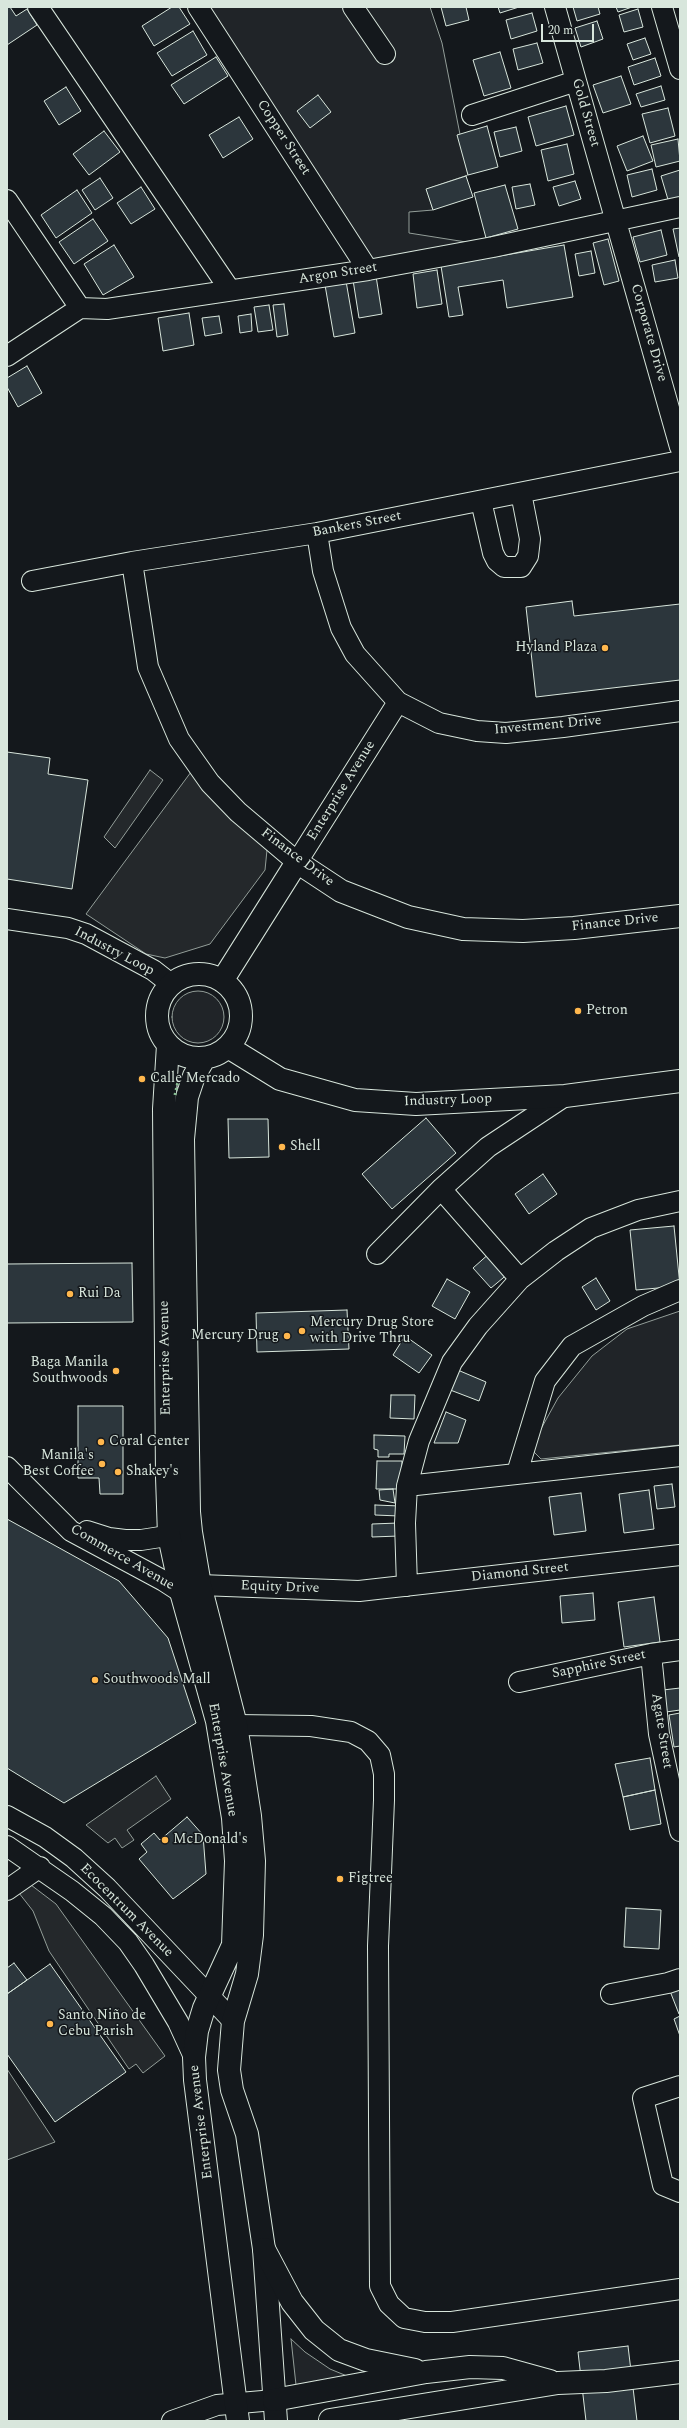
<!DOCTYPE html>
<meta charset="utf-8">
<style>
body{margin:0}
#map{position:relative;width:687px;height:2428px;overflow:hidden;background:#14181c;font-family:Spectral,serif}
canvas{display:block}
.frame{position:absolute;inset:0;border:8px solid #d8e6dc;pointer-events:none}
.scale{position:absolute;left:541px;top:24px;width:53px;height:18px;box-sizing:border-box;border:2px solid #d8e6dc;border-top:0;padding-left:5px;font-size:12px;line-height:14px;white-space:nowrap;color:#d8e6dc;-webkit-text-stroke:3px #14181c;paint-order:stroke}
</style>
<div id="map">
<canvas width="687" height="2428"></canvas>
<div class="frame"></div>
<div class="scale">20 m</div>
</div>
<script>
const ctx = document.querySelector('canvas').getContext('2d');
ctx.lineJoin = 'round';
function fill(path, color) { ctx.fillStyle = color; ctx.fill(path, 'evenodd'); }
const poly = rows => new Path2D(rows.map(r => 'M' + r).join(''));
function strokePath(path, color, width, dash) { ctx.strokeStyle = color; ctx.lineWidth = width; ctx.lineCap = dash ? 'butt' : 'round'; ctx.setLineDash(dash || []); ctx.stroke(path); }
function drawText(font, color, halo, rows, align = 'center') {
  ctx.font = font + ' Spectral,serif'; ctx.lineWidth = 3; ctx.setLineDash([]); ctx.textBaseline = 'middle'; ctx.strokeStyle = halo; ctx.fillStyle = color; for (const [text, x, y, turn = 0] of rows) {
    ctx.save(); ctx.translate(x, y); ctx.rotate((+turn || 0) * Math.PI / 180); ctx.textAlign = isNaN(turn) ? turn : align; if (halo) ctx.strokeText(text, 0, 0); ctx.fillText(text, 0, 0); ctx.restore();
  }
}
const green = poly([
 [200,7,430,7,442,43,468,175,427,189,433,210,409,212,409,233,485,245,371,266,200,7],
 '172 1017a26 26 0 1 1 52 0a26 26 0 1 1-52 0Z',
 [680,1311,680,1445,541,1459,533,1451,536,1438,558,1398,592,1356,627,1329,680,1311],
 [291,2339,305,2352,330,2369,347,2376,296,2385,291,2339]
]);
const parking = poly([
 [150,770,163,780,115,848,104,837,150,770],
 [191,772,222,807,267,850,265,870,210,944,165,958,146,954,86,914,191,772],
 [156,1776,171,1799,127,1830,134,1840,122,1848,115,1838,108,1843,86,1825,156,1776],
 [31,1885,56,1904,165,2056,143,2073,136,2064,129,2069,49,1951,33,1911,19,1893,31,1885],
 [7,2069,55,2142,7,2160,7,2069]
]);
const building = poly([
 [7,7,10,7,16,16,27,9,37,25,7,45,7,7],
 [172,7,179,7,190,24,154,46,142,26,172,7],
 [441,7,466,7,469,20,446,26,441,7],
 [498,7,519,7,500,13,498,7],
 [573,7,598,7,600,14,577,21,573,7],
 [616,7,632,7,618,12,616,7],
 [638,9,643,27,624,32,619,15,638,9],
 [532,13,537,31,511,39,506,20,532,13],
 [597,21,603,39,581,47,575,28,597,21],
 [193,31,207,55,172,76,157,53,193,31],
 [645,38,651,54,633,60,627,44,645,38],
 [537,43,543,63,518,70,513,49,537,43],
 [500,52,511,88,484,96,473,60,500,52],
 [216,57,228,76,184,104,171,85,216,57],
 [655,58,661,76,634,85,628,67,655,58],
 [621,76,631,104,603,113,593,85,621,76],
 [661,86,665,100,641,107,636,94,661,86],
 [66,87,81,111,59,125,44,101,66,87],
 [318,95,331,112,310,128,297,111,318,95],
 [566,106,574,135,536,146,528,117,566,106],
 [668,108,675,136,650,143,642,114,668,108],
 [239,117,253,139,223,158,209,135,239,117],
 [487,126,498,167,468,175,457,135,487,126],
 [516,127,522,151,500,157,494,132,516,127],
 [104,131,120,152,89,175,73,154,104,131],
 [643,136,653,161,627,171,617,146,643,136],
 [678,139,680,161,656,167,651,145,678,139],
 [567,144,574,174,548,181,541,150,567,144],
 [652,169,657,190,632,197,627,175,652,169],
 [680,170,680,200,669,203,661,176,680,170],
 [466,176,473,197,433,210,426,189,466,176],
 [100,178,113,198,95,210,82,190,100,178],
 [575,181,581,199,559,206,553,187,575,181],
 [530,184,535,205,516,209,512,187,530,184],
 [505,185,518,229,486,238,474,193,505,185],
 [141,187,155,209,131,224,117,203,141,187],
 [77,190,92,213,56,238,41,215,77,190],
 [93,219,108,241,74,264,59,242,93,219],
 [680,228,680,257,679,257,673,229,680,228],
 [661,230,667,255,640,262,633,237,661,230],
 [608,239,619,281,604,285,593,243,608,239],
 [114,245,134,277,103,295,84,264,114,245],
 [564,245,573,297,507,308,503,280,458,287,463,315,449,317,441,266,564,245],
 [591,251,595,273,579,276,575,254,591,251],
 [675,260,678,278,655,282,652,265,675,260],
 [437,270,442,304,417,308,413,274,437,270],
 [376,276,382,314,359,318,353,280,376,276],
 [346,281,355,333,334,337,325,285,346,281],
 [284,304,288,335,277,337,273,305,284,304],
 [269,305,273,330,258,332,254,307,269,305],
 [189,313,194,345,163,351,158,318,189,313],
 [251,314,252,331,240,333,238,316,251,314],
 [219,316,222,333,205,336,202,318,219,316],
 [27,366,42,393,18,407,7,387,7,378,27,366],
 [572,601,574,616,680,604,680,680,536,697,526,607,572,601],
 [7,752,50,758,48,774,88,780,72,889,7,879,7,752],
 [426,1118,456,1153,392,1209,362,1174,426,1118],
 [228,1119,268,1119,269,1157,229,1158,228,1119],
 [543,1174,557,1194,529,1214,515,1194,543,1174],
 [674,1226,680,1286,636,1290,630,1230,674,1226],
 [491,1252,509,1273,491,1288,473,1268,491,1252],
 [132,1263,133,1322,7,1323,7,1264,132,1263],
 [596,1278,610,1301,596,1310,582,1287,596,1278],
 [447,1279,470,1292,455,1319,432,1306,447,1279],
 [347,1310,349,1349,257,1352,256,1313,347,1310],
 [405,1336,432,1355,419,1373,393,1355,405,1336],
 [453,1368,486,1382,479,1401,445,1388,453,1368],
 [391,1395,415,1395,414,1419,390,1418,391,1395],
 [78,1406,123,1406,123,1494,100,1494,99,1478,78,1478,78,1406],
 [446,1412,466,1420,458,1443,434,1443,446,1412],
 [374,1435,405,1436,404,1454,389,1454,389,1457,378,1457,378,1450,374,1449,374,1435],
 [377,1461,402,1461,402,1489,376,1489,377,1461],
 [672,1484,675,1507,657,1509,654,1486,672,1484],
 [393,1489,395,1503,380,1500,379,1490,393,1489],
 [649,1490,654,1529,624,1533,619,1494,649,1490],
 [581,1493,586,1531,554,1535,549,1497,581,1493],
 [375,1505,400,1506,399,1516,375,1515,375,1505],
 [7,1519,119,1581,168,1638,196,1723,64,1803,7,1768,7,1519],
 [398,1523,399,1536,372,1537,372,1524,398,1523],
 [593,1593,595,1620,562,1623,560,1596,593,1593],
 [654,1597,660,1642,624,1647,618,1602,654,1597],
 [680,1688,680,1710,666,1712,663,1690,680,1688],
 [680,1713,680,1746,674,1747,669,1715,680,1713],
 [650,1758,655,1790,623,1797,615,1764,650,1758],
 [655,1790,661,1824,630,1830,623,1797,655,1790],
 [187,1817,203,1835,206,1874,173,1899,139,1859,147,1852,141,1844,154,1833,160,1840,187,1817],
 [626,1908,661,1910,659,1949,624,1947,626,1908],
 [14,1963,27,1980,7,1994,7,1968,14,1963],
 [50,1964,126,2072,55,2122,7,2054,7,1994,50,1964],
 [680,1981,680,2013,679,2014,668,1986,680,1981],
 [680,2016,680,2036,674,2019,680,2016],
 [628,2346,637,2421,586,2421,578,2352,628,2346]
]);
const minor = poly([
 [38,7,230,290],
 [198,7,368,270],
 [353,7,385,54],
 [555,7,680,447],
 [662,7,680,69],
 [472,115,576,81],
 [7,200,80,308],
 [7,356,80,308,107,309,368,270,493,247,680,207],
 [481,501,493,553,497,561,504,567,521,567,528,556,530,539,521,493],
 [317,533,323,571,341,628,355,654,398,702,439,723,477,731,506,733,563,727,680,711],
 [132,562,148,667,179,739,210,783,238,812,297,862,398,702],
 [32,581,132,562,317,533,680,461],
 [7,919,68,928,86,934,153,970,171,984],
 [441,1189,520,1279],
 [377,1254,441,1189,488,1147,565,1096],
 [7,1467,71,1531,164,1581,181,1592],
 [517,1473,545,1381,572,1346,643,1306,680,1290],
 [407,1486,680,1456],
 [87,1531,109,1538,125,1540,141,1540,186,1533],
 [200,1585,359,1591,680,1555],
 [407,1586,405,1523,407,1486,419,1441,452,1362,478,1326,520,1279,556,1251,591,1228,638,1210,680,1201],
 [651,1654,659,1734,680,1831],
 [519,1682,651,1654,680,1650],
 [236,1725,311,1726,351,1732,368,1741,380,1755,384,1774,384,1800,378,1946,380,2286,389,2304,404,2318,425,2322,452,2322,680,2289],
 [7,1816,45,1837,74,1858,107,1888,233,2021],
 [7,1846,72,1891,103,1916,128,1942,144,1965,178,2022,194,2057],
 [7,1890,40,1867],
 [611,1994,668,1983,680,1979],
 [680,2086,643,2098,663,2185,680,2192],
 [172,2421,217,2405,274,2400]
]);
const major = poly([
 '157 1016a42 42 0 1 1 84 0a42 42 0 1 1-84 0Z',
 [222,981,297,862,341,891,408,917,463,929,523,931,574,928,680,916],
 [168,1045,164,1109,167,1477,169,1536,181,1592,217,1721,233,1818,236,1861,233,1945,204,2008,197,2031,194,2057,195,2080,238,2421],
 [228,1047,280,1079,355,1100,416,1104,565,1096,680,1081],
 [204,1059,194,1076,187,1097,183,1139,189,1512,191,1532,200,1585,236,1725,250,1816,254,1861,252,1935,247,1974,233,2021,229,2070,232,2090,247,2134,264,2249,276,2421]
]);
const highway = poly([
 [264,2249,292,2302,314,2330,339,2350,366,2360,415,2370],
 [274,2400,426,2372,470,2367,503,2368,550,2381],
 [330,2420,558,2383,606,2381,680,2372]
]);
const hedge = poly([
 [175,1095,179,1077]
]);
const markers = [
 [605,648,4,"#ffb74d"],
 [578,1011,4,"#ffb74d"],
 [142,1079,4,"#ffb74d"],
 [282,1147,4,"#ffb74d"],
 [70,1294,4,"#ffb74d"],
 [302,1331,4,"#ffb74d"],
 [287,1336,4,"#ffb74d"],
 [116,1371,4,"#ffb74d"],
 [101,1442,4,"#ffb74d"],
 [102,1464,4,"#ffb74d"],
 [118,1472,4,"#ffb74d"],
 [95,1680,4,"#ffb74d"],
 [165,1840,4,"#ffb74d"],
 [340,1879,4,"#ffb74d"],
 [50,2024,4,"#ffb74d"]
];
const streetNames = [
 ["Gold Street",585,113,74],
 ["Copper Street",283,138,57],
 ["Argon Street",338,274,-9],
 ["Corporate Drive",648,333,74],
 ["Bankers Street",357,525,-11],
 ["Investment Drive",548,726,-5],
 ["Enterprise Avenue",342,791,-58],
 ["Finance Drive",297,858,37],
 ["Finance Drive",615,923,-6],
 ["Industry Loop",114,952,28],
 ["Industry Loop",448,1101,-2],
 ["Enterprise Avenue",166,1358,-91],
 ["Commerce Avenue",122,1558,30],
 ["Diamond Street",520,1573,-6],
 ["Equity Drive",280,1588,2],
 ["Sapphire Street",599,1665,-12],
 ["Agate Street",661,1731,81],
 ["Enterprise Avenue",222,1760,80],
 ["Ecocentrum Avenue",126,1911,45],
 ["Enterprise Avenue",202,2122,-97]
];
const poiNames = [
 ["Hyland Plaza",597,648,"right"],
 ["Petron",586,1011],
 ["Calle Mercado",150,1079],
 ["Shell",290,1147],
 ["Rui Da",78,1294],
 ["Mercury Drug Store",310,1323],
 ["with Drive Thru",310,1339],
 ["Mercury Drug",279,1336,"right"],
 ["Baga Manila",108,1363,"right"],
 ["Southwoods",108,1379,"right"],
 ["Coral Center",109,1442],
 ["Manila's",94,1456,"right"],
 ["Best Coffee",94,1472,"right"],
 ["Shakey's",126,1472],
 ["Southwoods Mall",103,1680],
 ["McDonald's",173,1840],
 ["Figtree",348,1879],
 ["Santo Niño de",58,2016],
 ["Cebu Parish",58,2032]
];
fill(green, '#202428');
strokePath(green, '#939e99', 1);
fill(parking, '#24282b');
strokePath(parking, '#939e99', 1);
fill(building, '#2c363c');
strokePath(building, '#d8e6dc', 1);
strokePath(minor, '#d8e6dc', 22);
strokePath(major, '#d8e6dc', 24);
strokePath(highway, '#d8e6dc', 24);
strokePath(minor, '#14181c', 20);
strokePath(major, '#14181c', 22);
strokePath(highway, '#14181c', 22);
strokePath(hedge, '#8ac095', 3, [2, 3]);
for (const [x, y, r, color] of markers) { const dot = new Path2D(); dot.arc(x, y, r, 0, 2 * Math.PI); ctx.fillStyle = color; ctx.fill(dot); strokePath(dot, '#14181c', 1.5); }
drawText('14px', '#d8e6dc', '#14181c', streetNames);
drawText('14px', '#d8e6dc', '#14181c', poiNames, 'left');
</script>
